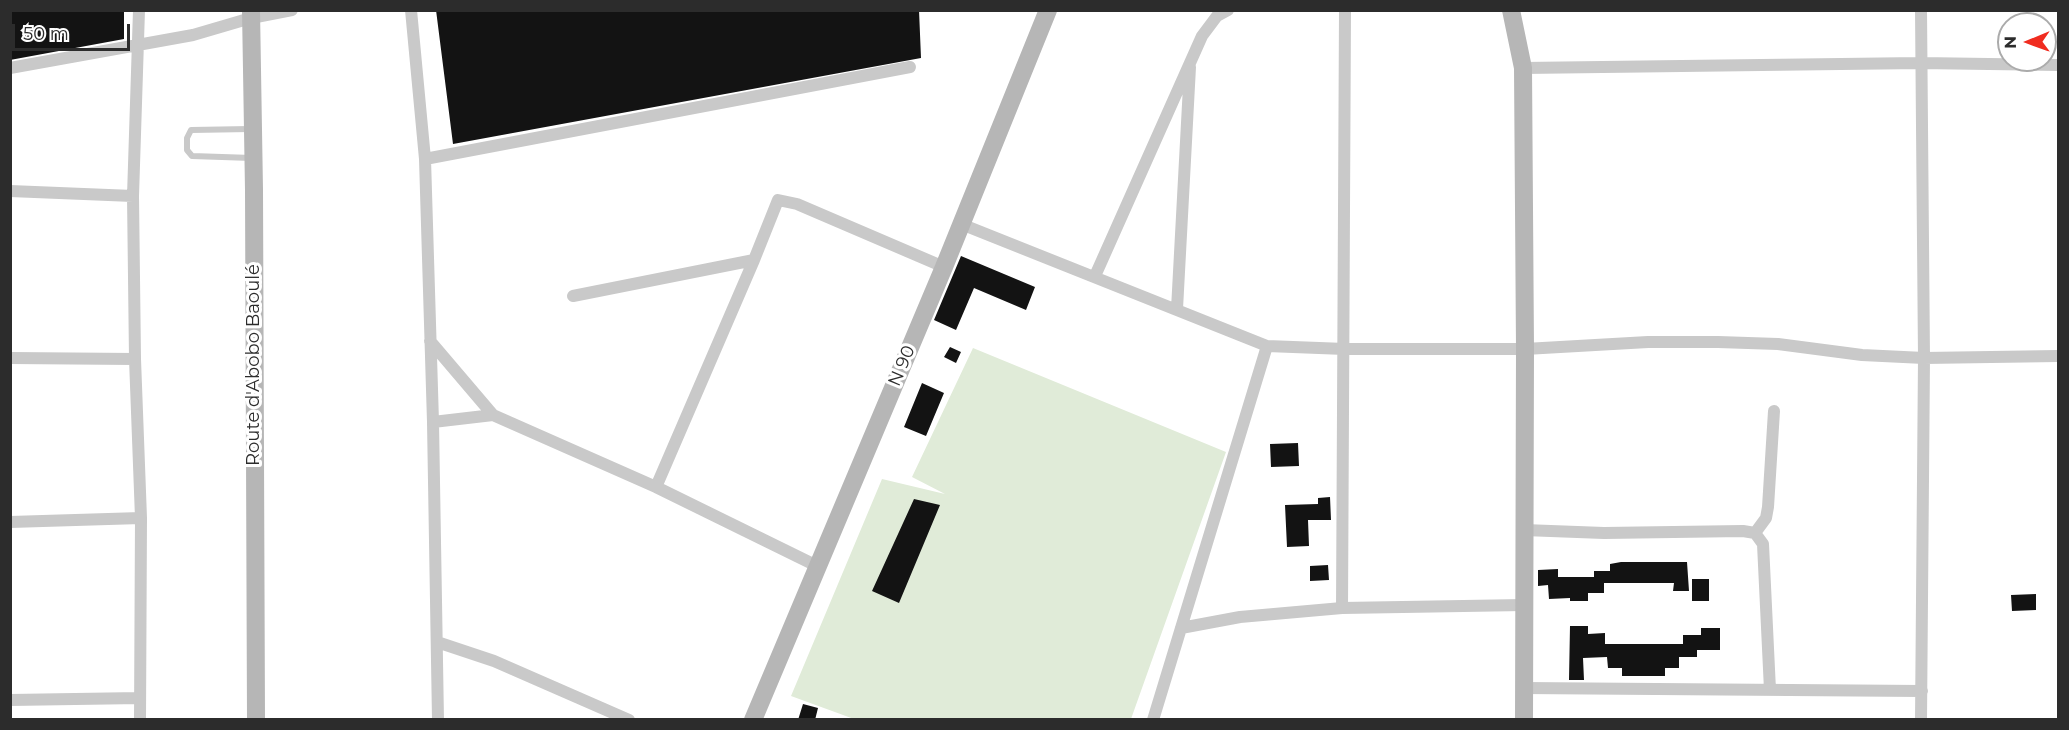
<!DOCTYPE html>
<meta charset="utf-8">
<style>
body{margin:0}
#map{position:relative;width:2069px;height:730px;overflow:hidden;background:#fff;font-family:Montserrat,sans-serif}
canvas{display:block}
.frame{position:absolute;inset:0;border:12px solid #2c2c2c;pointer-events:none}
.north{position:absolute;left:1997px;top:12px;width:60px;height:60px;box-sizing:border-box;background:#fff;border:2px solid #ababab;border-radius:50%;rotate:269deg;font-size:16px;font-weight:700;line-height:24px;text-align:center;color:#2c2c2c}
.north::after{content:'';display:block;margin:auto;width:21px;height:27px;background:#f02c20;clip-path:polygon(50% 0,100% 100%,50% 72%,0 100%)}
.scale{position:absolute;left:12px;top:24px;width:118px;height:27px;box-sizing:border-box;border:3px solid #2c2c2c;border-top:0;padding-left:8px;font-size:18px;line-height:21px;white-space:nowrap;color:#2c2c2c;-webkit-text-stroke:4px #fff;paint-order:stroke}
</style>
<div id="map">
<canvas width="2069" height="730"></canvas>
<div class="frame"></div>
<div class="north">N</div>
<div class="scale">50 m</div>
</div>
<script>
const ctx = document.querySelector('canvas').getContext('2d');
ctx.lineJoin = 'round';
function fill(path, color) { ctx.fillStyle = color; ctx.fill(path, 'evenodd'); }
const poly = rows => new Path2D(rows.map(r => 'M' + r).join(''));
function strokePath(path, color, width, dash) { ctx.strokeStyle = color; ctx.lineWidth = width; ctx.lineCap = dash ? 'butt' : 'round'; ctx.setLineDash(dash || []); ctx.stroke(path); }
function drawText(font, color, halo, rows, align = 'center') {
  ctx.font = font + ' Montserrat,sans-serif'; ctx.lineWidth = 6; ctx.setLineDash([]); ctx.textBaseline = 'middle'; ctx.strokeStyle = halo; ctx.fillStyle = color; for (const [text, x, y, turn = 0] of rows) {
    ctx.save(); ctx.translate(x, y); ctx.rotate((+turn || 0) * Math.PI / 180); ctx.textAlign = isNaN(turn) ? turn : align; if (halo) ctx.strokeText(text, 0, 0); ctx.fillText(text, 0, 0); ctx.restore();
  }
}
const green = poly([
 [973,348,1226,452,1131,719,854,719,791,696,882,479,945,494,912,477]
]);
const building = poly([
 [10,10,124,10,124,39,10,60],
 [436,10,919,10,921,58,453,144],
 [961,256,1035,287,1026,310,974,288,956,330,934,320],
 [950,347,961,352,956,363,944,357],
 [922,383,944,393,926,436,904,427],
 [1298,443,1299,466,1271,467,1270,444],
 [1330,497,1331,520,1308,520,1309,546,1287,547,1285,505,1318,504,1318,498],
 [914,499,940,505,899,603,872,591],
 [1621,562,1687,562,1689,591,1673,591,1674,583,1604,583,1604,593,1588,593,1588,601,1570,601,1570,598,1549,599,1548,585,1538,586,1538,570,1558,569,1558,577,1594,577,1594,571,1610,571,1610,564],
 [1328,565,1329,580,1310,581,1310,566],
 [1692,579,1709,579,1709,601,1692,601],
 [2036,594,2036,610,2012,611,2011,595],
 [1570,626,1588,626,1588,634,1605,633,1605,644,1683,644,1683,635,1701,635,1701,628,1720,628,1720,650,1697,650,1697,657,1679,657,1679,668,1665,668,1665,676,1622,676,1622,668,1608,668,1607,657,1583,658,1584,680,1569,680],
 [803,704,818,708,815,720,798,720]
]);
const lane = poly([
 [250,129,191,130,187,138,187,150,192,156,252,158]
]);
const street = poly([
 [139,10,133,196,135,359,141,518,140,720],
 [411,10,425,159,433,422,438,720],
 [1921,10,1924,358,1921,720],
 [10,68,193,35,251,18,292,10],
 [1523,68,1920,63,2058,65],
 [425,159,910,67],
 [10,191,133,196],
 [961,224,1267,346,1345,349,1525,349,1648,342,1718,342,1778,344,1862,355,1924,358,2058,356],
 [1095,276,1202,36,1217,16,1228,10],
 [573,296,754,260],
 [1177,309,1190,67],
 [430,341,493,415,656,487,819,567],
 [10,358,135,359],
 [433,422,493,415],
 [656,487,754,260,778,200,797,204,944,267],
 [10,522,141,518],
 [1524,530,1604,533,1743,531,1755,533,1763,544,1770,690],
 [1755,533,1766,518,1768,507,1774,411],
 [1342,608,1345,10],
 [1181,628,1240,617,1342,608,1524,605],
 [437,642,494,661,629,720],
 [1523,688,1922,691],
 [10,700,140,698],
 [1153,720,1267,346]
]);
const secondary = poly([
 [251,10,254,190,256,720],
 [1511,10,1523,68,1525,349,1524,720],
 [753,720,944,267,1048,10]
]);
const streetNames = [
 ["Route d'Abobo Baoulé",254,365,-90],
 ["N 90",902,366,-67]
];
fill(green, '#e0ebd8');
fill(building, '#131313');
strokePath(lane, '#c9c9c9', 6);
strokePath(street, '#c9c9c9', 12);
strokePath(secondary, '#b6b6b6', 18);
drawText('18px', '#2c2c2c', '#fff', streetNames);
</script>
